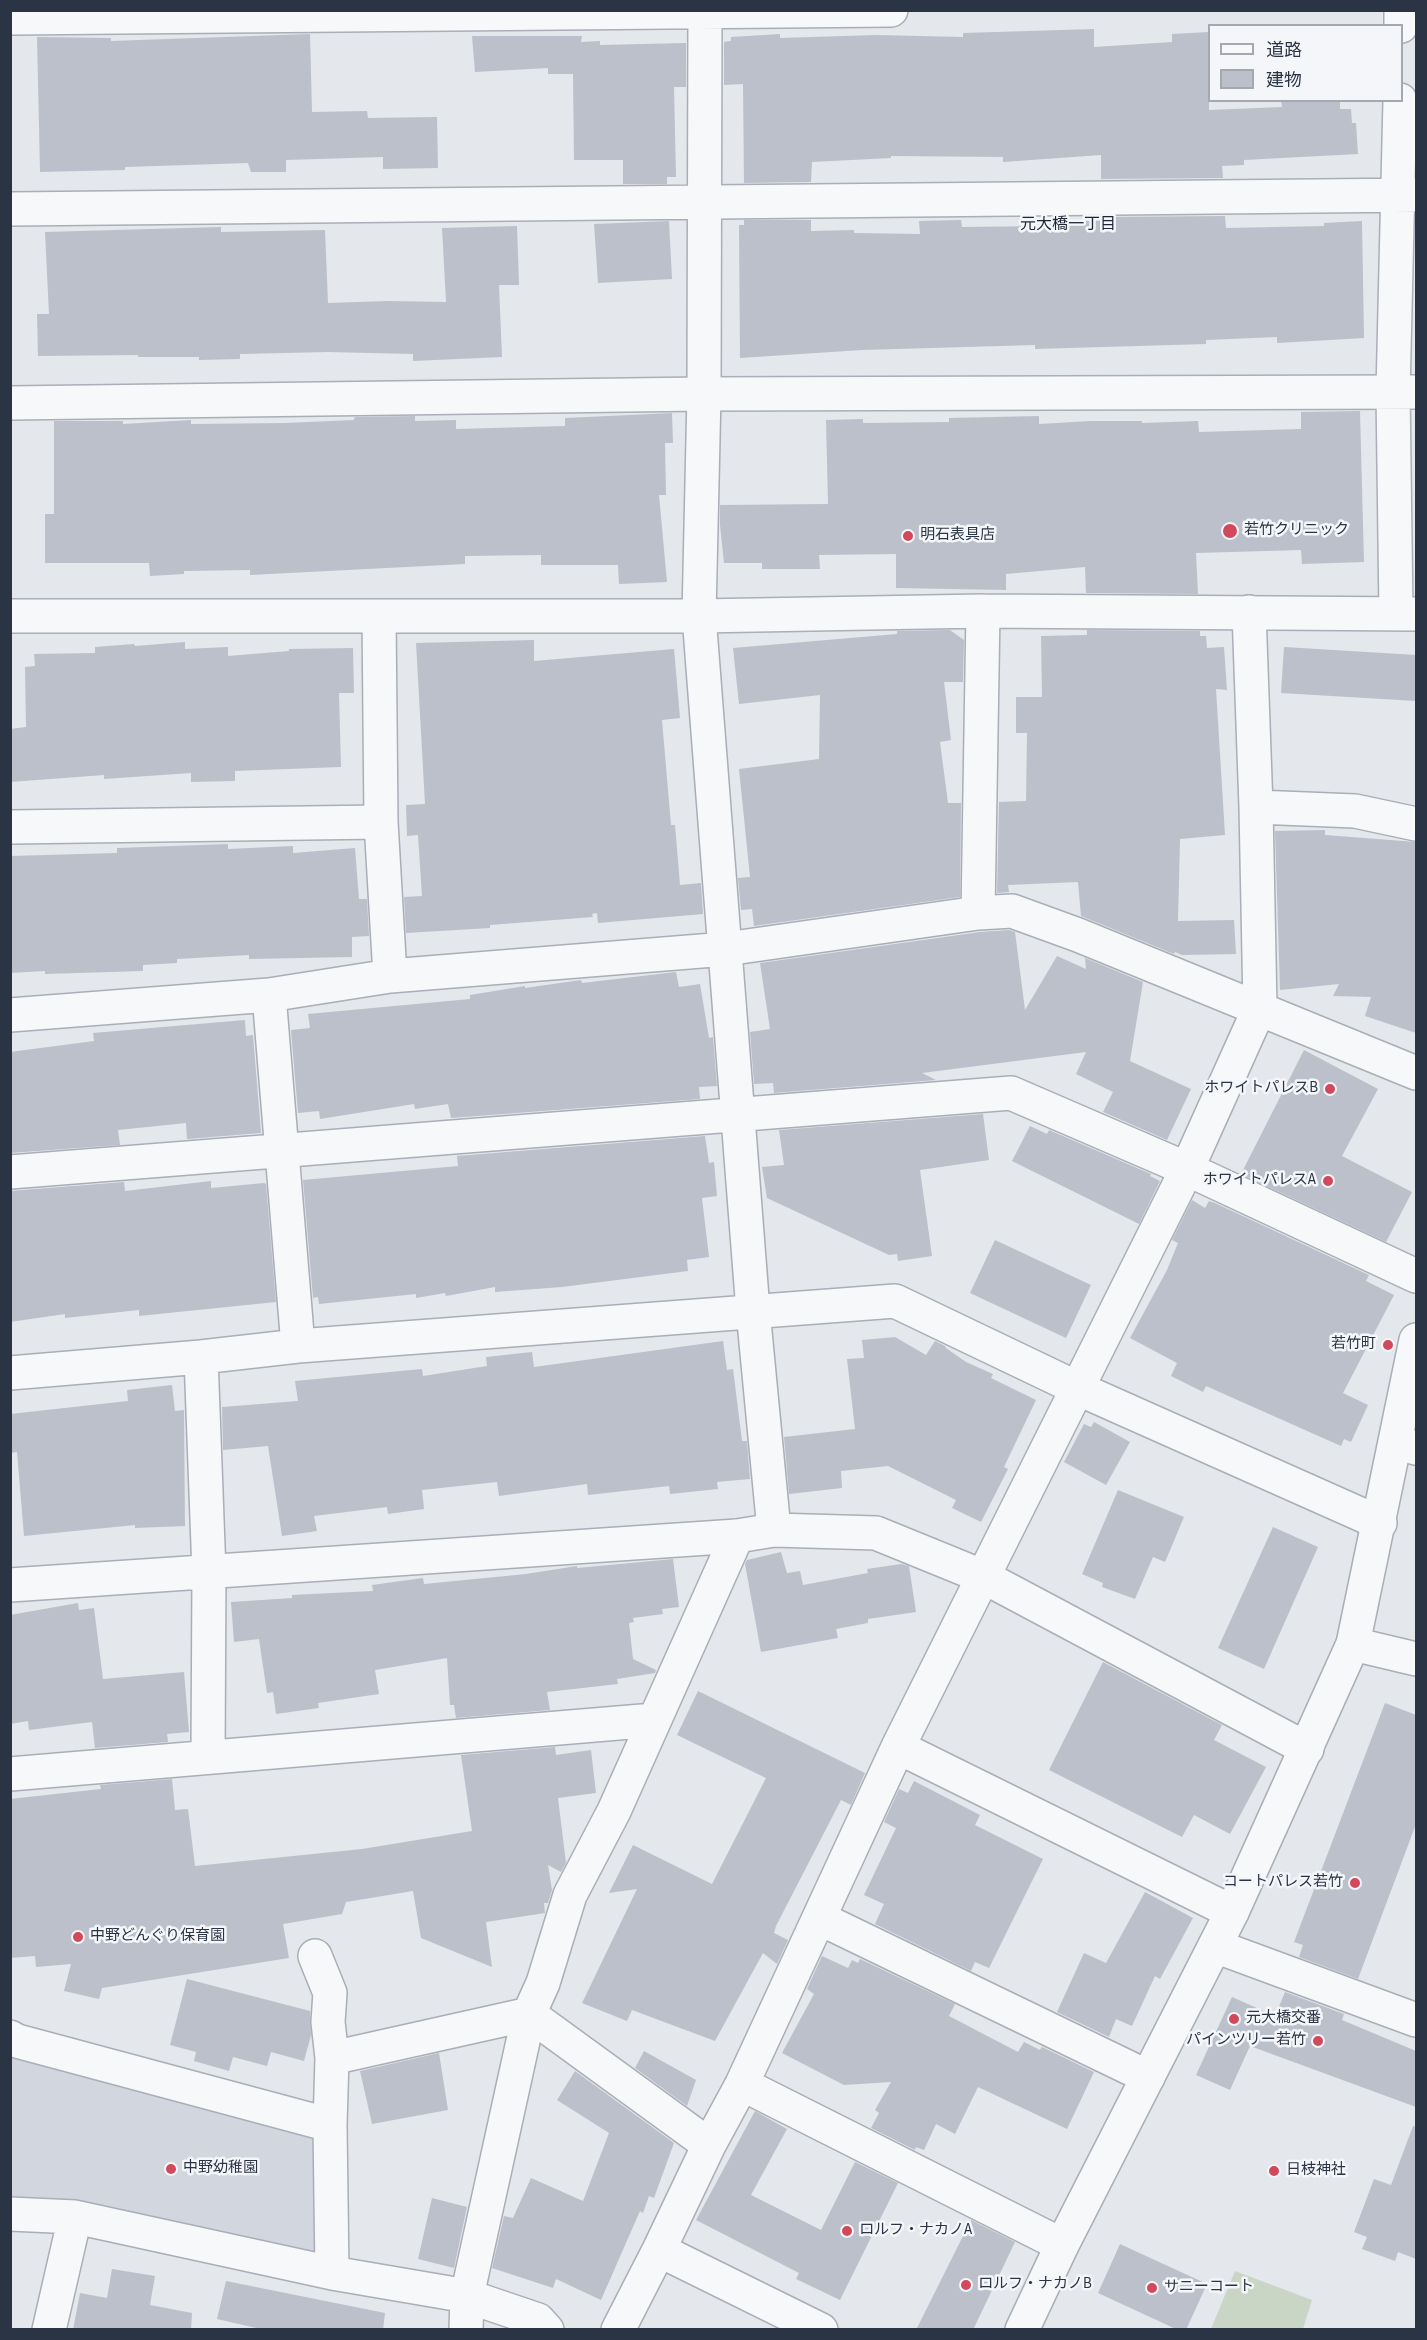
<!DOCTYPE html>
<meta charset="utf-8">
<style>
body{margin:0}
#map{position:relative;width:1427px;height:2340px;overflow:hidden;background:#e4e7ec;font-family:"Source Sans 3","Noto Sans JP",sans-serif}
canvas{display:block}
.frame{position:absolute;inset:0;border:12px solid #2b3445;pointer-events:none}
.legend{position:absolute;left:1208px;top:24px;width:195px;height:78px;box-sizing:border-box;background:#f4f6f9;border:2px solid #a4a8b1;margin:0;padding:8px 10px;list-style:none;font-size:18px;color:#2b3445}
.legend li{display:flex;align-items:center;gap:12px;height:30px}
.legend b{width:30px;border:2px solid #a4a8b1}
</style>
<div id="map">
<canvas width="1427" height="2340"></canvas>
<div class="frame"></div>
<ul class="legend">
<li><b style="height:8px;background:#f7f8fa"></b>道路</li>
<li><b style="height:16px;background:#bbc0ca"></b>建物</li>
</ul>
</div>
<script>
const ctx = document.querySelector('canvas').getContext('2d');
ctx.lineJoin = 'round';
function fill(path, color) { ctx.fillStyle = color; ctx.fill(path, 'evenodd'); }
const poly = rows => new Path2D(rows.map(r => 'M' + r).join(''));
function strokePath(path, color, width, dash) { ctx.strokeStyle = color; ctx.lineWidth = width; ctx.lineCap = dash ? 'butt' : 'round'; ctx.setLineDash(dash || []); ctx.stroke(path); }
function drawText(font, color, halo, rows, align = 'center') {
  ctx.font = font + ' "Source Sans 3","Noto Sans JP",sans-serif'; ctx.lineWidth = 5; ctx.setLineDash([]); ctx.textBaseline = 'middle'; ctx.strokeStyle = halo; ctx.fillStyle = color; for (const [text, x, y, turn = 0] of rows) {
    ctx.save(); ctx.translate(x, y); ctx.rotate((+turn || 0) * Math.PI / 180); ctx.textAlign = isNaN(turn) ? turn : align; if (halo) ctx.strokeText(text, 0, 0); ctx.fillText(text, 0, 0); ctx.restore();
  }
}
const built = poly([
 [10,2037,330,2125,332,2273,11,2214]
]);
const green = poly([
 [1235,2271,1312,2300,1303,2329,1211,2329]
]);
const building = poly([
 [1094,29,1094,47,1172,42,1172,34,1209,32,1209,110,1282,107,1281,100,1340,100,1340,109,1351,109,1352,123,1356,123,1358,154,1244,160,1244,165,1222,166,1223,178,1101,179,1101,155,1003,162,1003,157,891,156,891,158,812,162,811,182,744,183,743,84,724,85,724,42,731,41,731,37,780,34,780,38,876,35,963,37,963,33],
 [310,34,312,112,367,111,368,118,437,117,438,168,383,169,383,157,286,160,286,172,251,172,248,163,125,167,125,170,40,172,37,37,111,38,111,41],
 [472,36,582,36,581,42,600,41,600,45,686,43,686,87,674,87,676,177,667,177,667,184,623,184,623,160,574,160,573,74,548,74,548,68,475,72],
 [1225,216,1226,228,1324,226,1324,223,1362,221,1364,338,1277,343,1277,337,1206,340,1206,344,1035,349,1035,345,862,350,740,358,739,225,744,225,744,220,811,220,811,231,854,230,854,233,920,234,919,221,961,220,962,227,1046,226,1046,222,1102,220,1102,217],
 [669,221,672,279,598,283,594,224],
 [517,226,519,285,499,285,502,357,413,361,413,354,328,352,240,354,240,359,199,360,199,357,138,357,138,355,38,356,37,314,49,314,45,232,221,227,221,232,325,230,328,303,388,301,446,302,442,228],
 [1360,411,1364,562,1302,564,1301,550,1196,553,1198,594,1086,593,1085,567,1006,574,1006,590,896,588,896,554,819,555,820,569,762,569,762,563,724,563,720,525,720,505,828,504,826,420,863,419,863,423,949,422,949,418,1039,416,1039,424,1091,421,1142,421,1142,423,1198,421,1199,432,1301,429,1301,412],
 [672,413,673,443,665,443,666,495,659,495,667,582,619,584,618,565,541,565,541,555,465,556,465,564,250,575,250,570,184,571,184,574,150,576,149,563,45,563,45,514,54,514,54,421,123,421,123,424,191,420,191,424,285,423,354,420,354,418,356,417,415,416,415,421,456,420,456,429,565,426,565,418],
 [950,630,964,640,963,682,944,682,951,740,940,742,948,803,961,803,960,897,754,926,752,909,741,910,738,878,750,877,739,769,819,759,820,695,739,704,733,648,897,634,897,631],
 [1087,630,1200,631,1200,636,1206,636,1207,648,1224,647,1227,690,1216,689,1225,835,1180,839,1178,921,1234,920,1236,954,1182,955,1175,952,1174,954,1081,916,1078,882,1008,885,1009,892,997,893,999,802,1026,801,1027,733,1016,733,1016,697,1042,697,1041,636,1087,635],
 [534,640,534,661,674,649,680,718,662,720,671,825,675,825,680,885,701,883,703,914,598,923,597,913,592,914,593,917,490,925,490,928,406,933,404,897,422,896,418,835,407,836,406,805,425,804,416,643],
 [185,642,185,649,228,647,228,656,289,651,289,649,353,648,354,693,339,693,341,767,235,771,235,781,191,782,191,773,104,779,104,775,10,782,10,729,26,727,25,667,35,666,34,654,95,653,95,647,134,644,135,646],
 [1284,647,1416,655,1416,701,1281,693],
 [1325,830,1325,835,1416,842,1416,1033,1365,1016,1371,997,1333,996,1339,984,1280,990,1275,831],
 [228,844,228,849,293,846,293,853,355,848,359,899,367,899,369,936,352,937,352,957,249,959,249,955,177,959,177,963,143,965,143,971,45,974,45,971,10,973,10,856,117,853,117,848],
 [1009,930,1015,932,1025,1010,1057,956,1086,969,1085,958,1143,982,1130,1061,1191,1089,1167,1140,1103,1112,1113,1092,1076,1074,1086,1052,922,1073,936,1080,774,1093,773,1083,754,1084,750,1032,770,1029,760,963,980,932],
 [676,972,679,987,700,984,709,1038,713,1037,717,1086,699,1087,700,1099,451,1118,448,1104,415,1109,414,1104,320,1119,319,1111,298,1113,291,1030,310,1028,308,1014,470,999,470,995,525,986,525,988,581,980,582,983],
 [245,1020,246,1036,253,1035,261,1133,187,1139,186,1123,118,1130,120,1145,10,1153,10,1052,94,1041,93,1033],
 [1304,1050,1378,1089,1342,1156,1412,1192,1386,1242,1241,1174],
 [983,1114,989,1160,920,1170,932,1256,898,1261,897,1254,889,1255,767,1198,762,1167,784,1165,779,1130],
 [1030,1126,1047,1134,1049,1130,1151,1174,1150,1176,1160,1181,1139,1224,1012,1161],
 [705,1136,709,1163,714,1162,717,1196,702,1198,709,1257,687,1260,688,1271,562,1287,495,1292,495,1287,446,1296,445,1293,416,1298,416,1294,319,1304,318,1297,313,1298,303,1180,458,1166,457,1156],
 [211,1181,211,1188,264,1183,266,1184,276,1302,139,1316,139,1310,65,1318,65,1314,10,1322,10,1191,124,1182,125,1191],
 [1192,1200,1205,1208,1209,1201,1215,1203,1369,1275,1366,1281,1394,1295,1343,1393,1368,1405,1351,1442,1344,1439,1341,1446,1206,1386,1203,1392,1171,1376,1177,1363,1130,1338,1167,1270,1178,1243,1172,1240],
 [995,1240,1091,1285,1066,1338,970,1293],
 [895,1337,926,1355,935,1341,945,1346,946,1348,966,1362,993,1374,991,1378,1036,1400,1004,1467,1008,1469,981,1522,952,1508,956,1500,888,1466,841,1471,842,1488,789,1494,784,1437,855,1429,847,1359,864,1358,862,1340],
 [723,1341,727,1370,733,1369,742,1441,747,1441,750,1479,717,1482,718,1489,670,1494,669,1486,588,1495,587,1484,499,1496,497,1482,422,1490,424,1509,388,1514,387,1507,314,1516,317,1531,282,1536,268,1446,223,1450,222,1407,298,1401,295,1381,422,1369,423,1376,487,1366,486,1357,532,1352,534,1367],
 [172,1385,175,1411,184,1410,185,1526,135,1528,135,1525,24,1536,17,1452,10,1453,10,1414,128,1401,127,1390],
 [1094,1422,1130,1442,1106,1485,1064,1462,1084,1424,1091,1427],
 [1118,1490,1184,1517,1165,1562,1153,1557,1135,1599,1102,1587,1103,1583,1082,1574],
 [1273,1527,1318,1547,1264,1669,1218,1648],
 [781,1552,787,1573,800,1571,803,1585,868,1573,867,1569,901,1564,909,1566,916,1612,868,1619,868,1623,836,1629,838,1638,761,1652,745,1564,747,1560],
 [673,1559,679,1607,662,1609,663,1614,633,1618,634,1622,629,1623,633,1659,656,1670,655,1673,617,1679,618,1684,547,1692,550,1710,456,1718,454,1705,450,1705,447,1658,375,1670,379,1694,318,1703,319,1708,276,1714,273,1692,267,1693,259,1639,234,1642,231,1602,292,1598,292,1595,373,1591,372,1585,423,1578,424,1584,526,1574,577,1566,577,1568],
 [78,1603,79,1610,94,1608,103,1679,184,1672,189,1732,167,1734,168,1742,95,1748,92,1722,29,1730,28,1721,10,1724,10,1615],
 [1103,1662,1222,1725,1214,1740,1266,1767,1230,1834,1194,1815,1182,1837,1049,1770],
 [698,1691,865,1773,851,1805,841,1800,776,1926,774,1933,788,1940,777,1964,763,1953,715,2041,632,2010,627,2021,582,2003,637,1889,609,1893,633,1845,712,1884,766,1778,677,1735],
 [1385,1703,1416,1715,1416,1824,1358,1979,1299,1957,1303,1945,1294,1942],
 [555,1747,556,1755,591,1750,596,1793,558,1798,566,1863,561,1872,548,1865,552,1890,548,1903,544,1903,545,1913,486,1922,492,1967,421,1938,413,1891,346,1902,342,1914,283,1924,289,1958,102,1988,99,1999,64,1991,71,1964,36,1967,35,1956,10,1958,10,1799,101,1789,100,1785,172,1779,175,1810,188,1809,195,1866,362,1849,472,1831,461,1755],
 [914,1781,980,1815,975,1825,1043,1859,989,1968,975,1962,971,1971,875,1924,884,1904,864,1895,896,1828,884,1822,899,1789,908,1793],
 [1145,1892,1193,1918,1160,1979,1155,1976,1132,2026,1116,2019,1109,2037,1057,2012,1084,1953,1106,1963],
 [822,1956,848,1968,852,1960,858,1963,860,1959,955,2004,949,2016,1018,2052,1024,2042,1040,2050,1042,2047,1094,2072,1067,2129,978,2087,955,2134,936,2124,924,2150,916,2147,915,2150,871,2128,879,2113,875,2110,891,2082,844,2085,782,2053,814,1994,807,1989],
 [187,1979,310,2011,311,2035,304,2061,271,2052,267,2066,233,2057,229,2071,194,2061,196,2052,170,2045],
 [1285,1992,1344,2014,1342,2020,1416,2051,1416,2107,1250,2046,1230,2090,1196,2075,1232,1997,1275,2016],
 [644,2051,696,2080,687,2106,635,2068],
 [439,2053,448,2110,372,2124,360,2071],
 [575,2071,674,2143,654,2198,649,2196,643,2213,640,2211,601,2300,556,2279,553,2288,492,2268,504,2216,513,2218,531,2178,583,2201,609,2133,557,2100],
 [755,2111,787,2129,751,2195,821,2230,855,2162,898,2183,840,2300,796,2279,799,2273,696,2220],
 [1413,2126,1416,2127,1416,2259,1398,2252,1395,2261,1362,2249,1367,2237,1354,2232,1374,2179,1391,2185],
 [432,2198,467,2207,454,2268,418,2259],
 [971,2220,1015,2242,973,2330,916,2330],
 [1120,2244,1207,2284,1186,2330,1178,2330,1098,2293],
 [112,2269,155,2276,150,2305,192,2313,191,2330,73,2330,80,2293,107,2298],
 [226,2281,385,2313,383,2330,265,2330,217,2319]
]);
const minor = poly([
 [705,10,704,394,699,616,753,1311,774,1530],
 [10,18,891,10],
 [1401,26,1401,10],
 [10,209,1416,195],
 [10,403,704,394,1416,392],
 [1396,614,1393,392,1400,100],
 [10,616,699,616,983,611,1416,614],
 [379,616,381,822,390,976],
 [1256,807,1355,811,1416,824],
 [10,827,381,822],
 [978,913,983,611],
 [269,995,298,1346],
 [10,1015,269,995,390,976,726,949,978,913,1012,911,1078,935,1416,1073],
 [10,1172,1011,1093,1187,1169,1416,1276],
 [201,1357,209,1573,208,1757],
 [10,1373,201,1357,298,1346,895,1301,1079,1389,1380,1523],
 [1397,1443,1416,1448],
 [10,1585,737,1536,774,1530,876,1533,984,1577,1307,1749],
 [1353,1644,1416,1659],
 [898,1747,1232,1912],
 [10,1774,654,1720],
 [819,1918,1148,2077],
 [1215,1946,1416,2020],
 [315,1956,330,1993,328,2022,332,2058,330,2125,332,2273],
 [10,2037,17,2041,330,2125],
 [332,2058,529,2014,709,2145],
 [742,2084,1062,2245],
 [10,2214,75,2217,332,2273,467,2296,538,2320,547,2330],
 [659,2250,821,2330],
 [49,2330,75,2217],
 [466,2330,467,2296,529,2014,543,1983,570,1895,614,1811,737,1536],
 [618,2330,659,2250,709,2145,742,2084,898,1747,1187,1169,1260,1007,1256,807,1249,612]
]);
const tertiary = poly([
 [1022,2330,1062,2245,1232,1912,1353,1644,1416,1340]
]);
const markers = [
 [1230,531,8,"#d1495b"],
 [908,536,6,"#d1495b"],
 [1330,1089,6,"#d1495b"],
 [1328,1181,6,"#d1495b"],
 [1388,1345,6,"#d1495b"],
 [1355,1883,6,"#d1495b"],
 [78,1937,6,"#d1495b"],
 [1234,2019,6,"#d1495b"],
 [1318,2041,6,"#d1495b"],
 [171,2169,6,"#d1495b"],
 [1274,2171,6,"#d1495b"],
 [847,2231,6,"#d1495b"],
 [966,2285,6,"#d1495b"],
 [1152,2288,6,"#d1495b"]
];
const poiNames = [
 ["若竹クリニック",1244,531],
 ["明石表具店",920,536],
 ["ホワイトパレスB",1318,1089,"right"],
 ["ホワイトパレスA",1316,1181,"right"],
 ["若竹町",1376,1345,"right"],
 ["コートパレス若竹",1343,1883,"right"],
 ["中野どんぐり保育園",90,1937],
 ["元大橋交番",1246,2019],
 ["パインツリー若竹",1306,2041,"right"],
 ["中野幼稚園",183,2169],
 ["日枝神社",1286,2171],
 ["ロルフ・ナカノA",859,2231],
 ["ロルフ・ナカノB",978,2285],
 ["サニーコート",1164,2288]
];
const neighbourhoodNames = [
 ["元大橋一丁目",1068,225]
];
fill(built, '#d2d6de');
fill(green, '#c9d6c5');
fill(building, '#bbc0ca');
strokePath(minor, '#a9aeb7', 36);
strokePath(tertiary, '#a9aeb7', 36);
strokePath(minor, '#f7f8fa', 33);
strokePath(tertiary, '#f7f8fa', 33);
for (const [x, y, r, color] of markers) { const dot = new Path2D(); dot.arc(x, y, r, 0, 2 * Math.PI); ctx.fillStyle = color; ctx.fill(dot); strokePath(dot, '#f4f6f9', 2); }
drawText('15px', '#2b3445', '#f4f6f9', poiNames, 'left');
drawText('16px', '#1d2536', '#f4f6f9', neighbourhoodNames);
</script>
